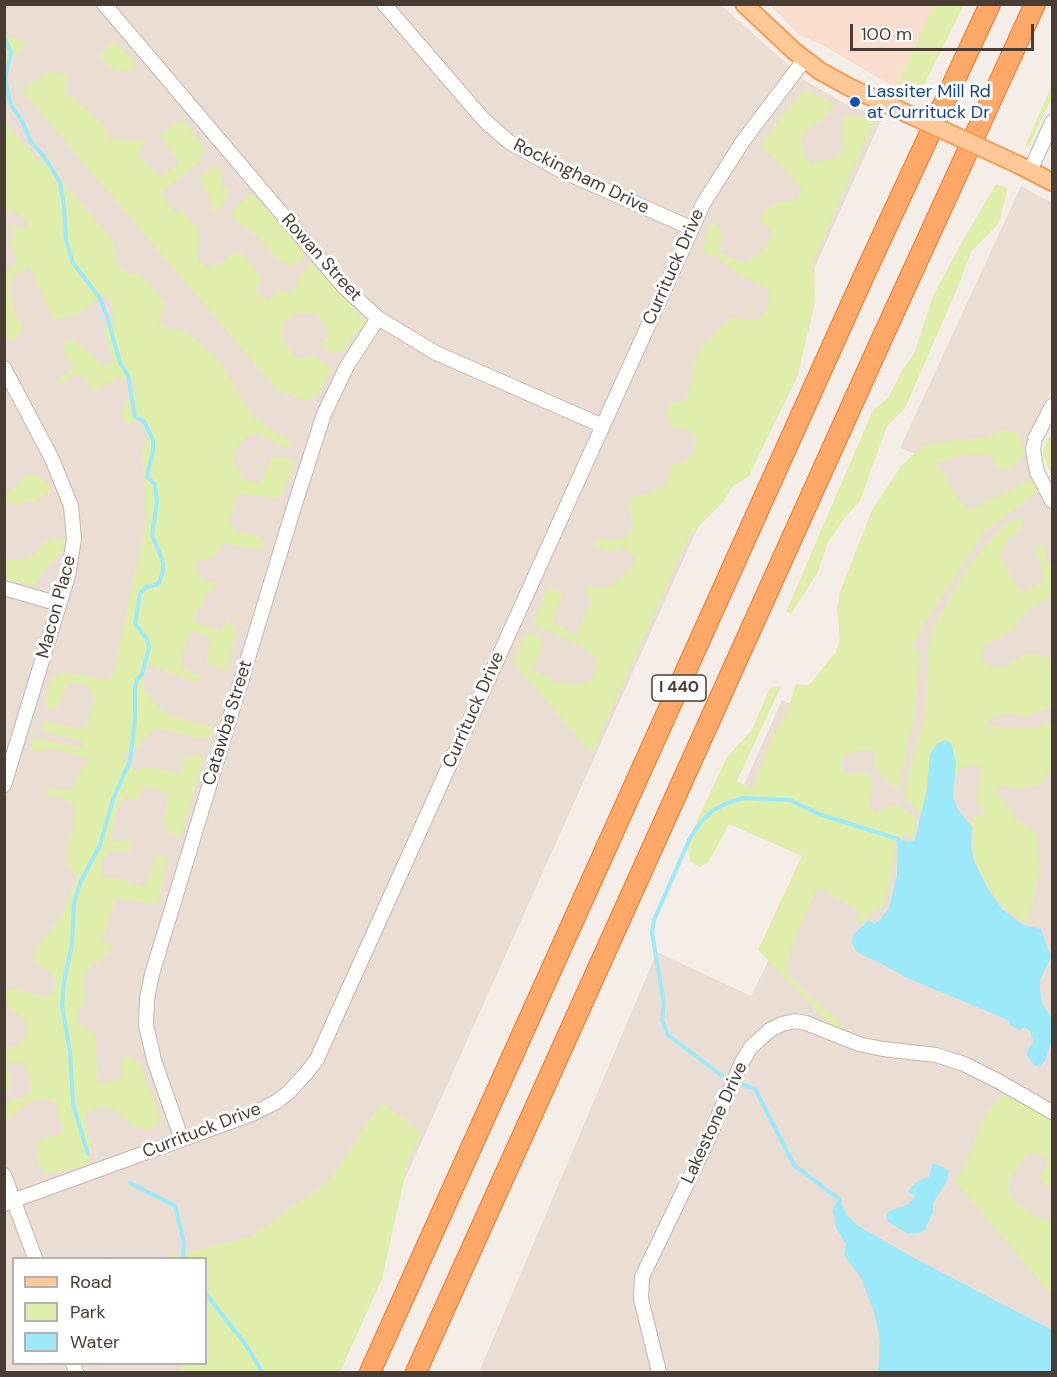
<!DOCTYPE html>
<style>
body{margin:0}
#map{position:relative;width:1057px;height:1377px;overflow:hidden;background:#f5ede7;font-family:"DM Sans",sans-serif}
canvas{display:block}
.frame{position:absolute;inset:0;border:6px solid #493c35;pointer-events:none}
.legend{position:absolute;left:12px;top:1257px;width:195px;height:108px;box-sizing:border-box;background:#fff;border:2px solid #b6b1ae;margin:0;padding:8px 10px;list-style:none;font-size:18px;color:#493c35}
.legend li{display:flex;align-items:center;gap:12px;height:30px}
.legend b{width:30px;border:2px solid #b6b1ae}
.scale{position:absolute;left:850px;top:24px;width:184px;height:27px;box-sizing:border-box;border:3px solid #493c35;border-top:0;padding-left:8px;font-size:18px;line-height:21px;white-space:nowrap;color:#493c35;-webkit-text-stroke:4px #fff;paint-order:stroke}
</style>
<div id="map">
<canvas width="1057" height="1377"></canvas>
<div class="frame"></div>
<ul class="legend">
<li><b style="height:8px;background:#ffc896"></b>Road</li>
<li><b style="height:16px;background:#e0eeab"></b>Park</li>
<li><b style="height:16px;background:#9ce9f9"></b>Water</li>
</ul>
<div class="scale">100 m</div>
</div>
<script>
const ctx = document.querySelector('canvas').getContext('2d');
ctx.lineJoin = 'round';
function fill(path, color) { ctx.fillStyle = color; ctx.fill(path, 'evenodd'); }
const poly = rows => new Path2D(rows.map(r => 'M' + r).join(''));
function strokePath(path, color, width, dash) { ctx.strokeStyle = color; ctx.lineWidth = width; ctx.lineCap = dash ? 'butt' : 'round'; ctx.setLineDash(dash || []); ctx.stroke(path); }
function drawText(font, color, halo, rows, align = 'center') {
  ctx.font = font + ' "DM Sans",sans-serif'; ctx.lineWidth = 6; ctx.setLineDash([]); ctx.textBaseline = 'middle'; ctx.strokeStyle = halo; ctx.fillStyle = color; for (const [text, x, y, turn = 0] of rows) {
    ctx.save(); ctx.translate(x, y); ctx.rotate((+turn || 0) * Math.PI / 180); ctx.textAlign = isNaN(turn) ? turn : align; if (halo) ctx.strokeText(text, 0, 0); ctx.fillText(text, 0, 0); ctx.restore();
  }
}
const residential = poly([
 [5,5,721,5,806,81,842,102,882,118,318,1372,5,1372],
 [14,1258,206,1258,206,1364,14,1364],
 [1021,186,1052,203,1052,390,1029,435,1028,444,1052,504,1052,1372,479,1372,657,952,751,996,819,858,730,816,782,700,867,736,957,534,913,453,900,448]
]);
const commercial = poly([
 [770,5,933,5,896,88,822,45,798,34]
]);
const green = poly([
 [933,5,964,5,917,99,896,88],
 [4,32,9,38,20,39,26,43,18,53,5,62],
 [112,41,138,64,132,71,120,71,109,67,100,56],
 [51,71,67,76,65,92,102,123,110,138,126,141,147,140,137,155,161,177,180,163,160,136,172,125,183,120,205,149,199,162,160,193,176,214,182,210,190,222,197,226,199,240,197,259,207,268,224,261,235,252,244,255,261,278,255,292,268,301,276,290,289,293,297,287,298,278,312,262,367,323,354,335,343,351,330,354,320,343,329,336,324,322,316,314,293,314,283,326,281,337,297,359,313,356,333,368,319,394,306,401,278,391,21,89],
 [1052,85,1052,97,1029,146,1025,146],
 [808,91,834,103,825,118,810,127,800,138,804,154,811,164,837,157,845,148,841,136,842,122,847,115,865,118,874,122,814,260,815,302,798,375,749,476,733,486,723,502,689,536,592,753,513,663,525,635,535,634,542,639,543,645,532,670,555,681,571,685,584,683,594,677,597,660,581,646,533,624,547,589,556,590,562,595,552,623,577,634,592,599,584,589,594,587,604,589,614,584,629,571,636,558,622,547,612,552,594,545,598,539,611,541,625,539,633,527,629,499,638,495,649,494,656,488,663,490,673,463,682,464,692,455,696,436,687,429,670,428,667,409,672,403,684,401,692,382,693,365,702,346,715,333,732,317,743,320,758,319,767,312,771,291,738,274,717,257,701,252,712,221,721,230,720,253,743,263,762,253,768,244,772,230,762,222,763,212,777,203,798,200,802,189,782,165,760,146,800,94],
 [5,121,18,138,69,189,112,239,116,263,129,275,137,273,153,288,165,305,158,322,167,328,187,332,216,358,255,419,290,441,289,449,257,434,244,438,236,450,232,463,240,469,241,478,260,484,272,458,281,457,292,460,293,467,280,498,238,494,229,522,235,531,260,537,265,544,263,550,223,543,216,556,195,562,200,578,219,584,207,594,203,604,197,611,194,622,221,631,227,621,232,625,236,635,226,672,206,662,210,638,190,630,181,657,182,666,190,673,199,674,201,680,194,682,153,666,140,666,143,688,156,705,168,715,214,728,210,738,193,737,155,728,135,750,123,752,124,760,134,770,148,767,181,774,185,757,198,754,204,757,181,836,170,833,164,821,169,793,146,786,136,801,127,797,119,803,112,830,112,842,132,839,130,852,109,852,100,863,103,877,119,879,145,888,157,853,168,859,157,905,117,898,102,941,115,946,100,961,93,963,84,978,85,999,78,1011,78,1024,95,1033,98,1084,122,1079,122,1057,130,1057,140,1063,161,1120,150,1130,132,1126,118,1112,105,1106,84,1113,91,1145,88,1165,47,1174,39,1166,36,1144,41,1140,64,1132,55,1103,44,1099,28,1103,8,1119,5,1118,5,1103,24,1097,32,1089,24,1063,8,1063,10,1091,5,1093,5,1048,19,1045,28,1031,24,1018,10,1008,5,999,5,990,19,990,46,997,54,991,55,978,33,959,37,947,62,915,77,877,68,866,68,846,73,827,75,805,61,797,47,795,46,788,70,791,88,758,52,748,36,752,31,748,32,738,85,748,82,742,42,730,43,721,82,729,86,725,95,699,86,684,68,683,57,708,47,707,45,703,51,679,64,672,106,680,113,674,145,529,146,507,142,453,148,439,148,423,141,417,131,424,122,418,122,410,136,390,133,381,119,377,101,387,96,393,84,378,76,374,57,386,57,381,73,368,62,345,74,339,103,366,114,362,103,329,114,327,111,299,102,295,85,310,68,317,53,319,30,267,15,275,9,287,13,309,23,327,15,340,5,340,5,270,15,265,16,256,9,240,16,236,9,223,21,229,30,225,14,209,5,214],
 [213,166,220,168,222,186,229,190,222,207,214,213,208,194,198,178],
 [996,184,1008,188,999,223,971,252,957,289,905,408,887,426,860,501,846,516,827,544,818,572,791,614,786,612,873,410,888,398,903,369,914,354,933,296,962,242],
 [252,193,302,249,303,260,292,266,279,261,258,237,233,219,231,213],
 [1004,430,1017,432,1024,448,1023,456,1012,467,998,470,991,455,963,455,935,463,945,474,958,500,971,510,1027,481,1034,480,1037,492,984,532,922,627,912,648,920,653,917,691,914,715,898,791,884,778,875,766,875,751,861,750,841,756,841,769,849,775,865,771,874,781,868,805,876,813,887,806,899,806,916,817,914,837,897,835,892,869,884,906,873,911,865,920,855,924,860,912,818,887,795,938,788,959,788,974,803,990,846,1028,831,1025,758,950,802,856,729,824,708,863,699,867,691,862,688,853,688,840,727,757,752,730,770,688,781,686,737,781,752,788,772,737,787,712,796,684,809,685,836,652,840,639,837,609,840,592,872,510,901,466,923,446,955,440,987,438,998,431],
 [1052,437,1052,477,1042,452,1047,438],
 [38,475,52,489,36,501,5,505,5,494,17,486,24,476],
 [1021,518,1021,530,1008,539,1000,557,1021,594,1045,580,1034,545,1045,546,1046,562,1052,565,1052,596,1025,612,1011,631,998,639,985,643,981,657,988,666,1003,668,1027,653,1052,658,1052,704,1051,707,1026,717,1008,713,992,718,985,724,1008,728,1033,728,1052,723,1052,769,1049,769,1042,784,1019,789,999,785,998,793,1016,820,1035,831,1037,837,1040,872,1028,922,1021,921,1007,910,991,891,979,870,973,851,972,819,984,812,976,797,982,768,977,765,962,767,923,815,907,800,903,794,926,712,928,647,935,625,966,570,986,545,1009,522],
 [58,538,65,540,63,551,48,565,34,586,5,579,5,555,8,559,20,560,35,554,44,542],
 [1011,1093,1052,1116,1052,1189,1037,1177,1046,1168,1048,1157,1037,1153,1027,1153,1011,1177,1008,1191,1014,1201,1025,1210,1041,1219,1052,1221,1052,1295,954,1180,965,1166,985,1115,999,1098],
 [381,1103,422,1132,409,1158,382,1279,340,1372,182,1372,179,1364,206,1364,206,1258,167,1258,252,1236,331,1179]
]);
const water = poly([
 [945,740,951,743,956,762,953,796,957,808,972,827,971,846,974,861,988,889,1002,909,1023,925,1041,929,1051,957,1040,980,1040,991,1042,1003,1052,1019,1052,1039,1046,1059,1040,1067,1034,1065,1027,1055,1028,1049,1034,1042,1030,1031,1025,1027,1019,1030,1009,1024,1008,1020,905,977,879,962,864,956,855,950,852,943,853,935,869,920,874,924,879,921,889,908,897,875,898,839,909,842,915,840,927,789,930,754,937,744],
 [933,1163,949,1170,947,1181,933,1203,933,1212,925,1229,920,1233,909,1234,888,1222,886,1217,888,1212,908,1204,915,1198,915,1195,909,1193,908,1191,918,1181,929,1177],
 [839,1199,847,1215,858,1226,916,1259,1052,1330,1052,1372,878,1372,880,1340,874,1312,861,1278,844,1255,846,1244,835,1226,835,1218,832,1210]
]);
const stream = poly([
 [4,37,11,52,5,79,10,103,22,121,31,142,43,155,60,182,64,206,66,240,73,263,99,297,107,316,120,363,128,375,135,417,144,421,153,440,153,451,147,477,155,484,157,502,152,535,163,562,163,570,160,581,156,585,146,587,140,594,135,624,147,639,149,648,142,674,137,680,135,689,135,719,130,761,113,799,100,845,80,883,74,903,72,945,64,982,62,1005,70,1052,73,1104,88,1154],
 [130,1183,175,1206,184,1243,183,1258],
 [840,1202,839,1199,794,1165,755,1089,725,1078,668,1035,662,1020,664,1004,652,933,654,920,690,838,701,822,712,811,725,804,743,798,790,800,819,814,898,839,900,843],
 [206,1294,246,1345,262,1372]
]);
const minor = poly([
 [104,4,344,287,378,318,436,353,603,426],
 [384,4,484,120,509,142,560,170,691,228],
 [1030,171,1052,122],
 [4,368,52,459,71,506,74,539,68,576,4,785],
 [1052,406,1035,439,1033,450,1037,472,1052,501],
 [4,588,59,604],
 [182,1140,154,1060,146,1025,147,999,152,974,294,507,324,414,347,366,378,318],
 [4,1175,35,1258],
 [4,1204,252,1114,276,1102,289,1092,308,1071,317,1059,343,1001,703,204,743,141,805,59],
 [73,1364,76,1372],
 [659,1372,641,1299,642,1277,705,1146,742,1062,751,1047,770,1030,782,1024,795,1021,806,1023,859,1044,883,1049,936,1055,964,1064,998,1081,1052,1112]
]);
const major = poly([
 [744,4,794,51,820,71,849,87,884,103],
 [1019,165,1052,182]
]);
const highway = poly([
 [370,1372,866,271,990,4],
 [416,1372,878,347,1035,4]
]);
const majorBridge = poly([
 [884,103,1019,165]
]);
const markers = [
 [855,102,6,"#1a4fb4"]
];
const shields = [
 [679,688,54]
];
const shieldNames = [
 ["I 440",679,688]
];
const transitNames = [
 ["Lassiter Mill Rd",867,92],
 ["at Currituck Dr",867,113]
];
const streetNames = [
 ["Rockingham Drive",581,177,26],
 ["Rowan Street",321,258,48],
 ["Currituck Drive",674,267,-66],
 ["Macon Place",57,607,-75],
 ["Currituck Drive",474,710,-66],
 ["Catawba Street",228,723,-73],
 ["Lakestone Drive",715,1123,-65],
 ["Currituck Drive",202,1131,-21]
];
fill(residential, '#eaded4');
fill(commercial, '#f9ded0');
fill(green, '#e0eeab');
fill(water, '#9ce9f9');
strokePath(stream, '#9ce9f9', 4);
strokePath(minor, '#c5b5ab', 16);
strokePath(major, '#f29e58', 20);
strokePath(highway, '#f07526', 22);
strokePath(minor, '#fff', 14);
strokePath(major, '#ffc896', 16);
strokePath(highway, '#ffa868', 20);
strokePath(majorBridge, '#f29e58', 20, []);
strokePath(majorBridge, '#ffc896', 16);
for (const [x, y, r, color] of markers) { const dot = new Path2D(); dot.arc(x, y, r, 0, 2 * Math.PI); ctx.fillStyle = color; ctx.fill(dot); strokePath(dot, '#fff', 2); }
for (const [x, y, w] of shields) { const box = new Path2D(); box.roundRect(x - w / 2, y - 13, w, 26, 4.5); ctx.fillStyle = '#fff'; ctx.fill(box); strokePath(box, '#493c35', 1.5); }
drawText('bold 16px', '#493c35', null, shieldNames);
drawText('18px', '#164399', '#fff', transitNames, 'left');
drawText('18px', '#493c35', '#fff', streetNames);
</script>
